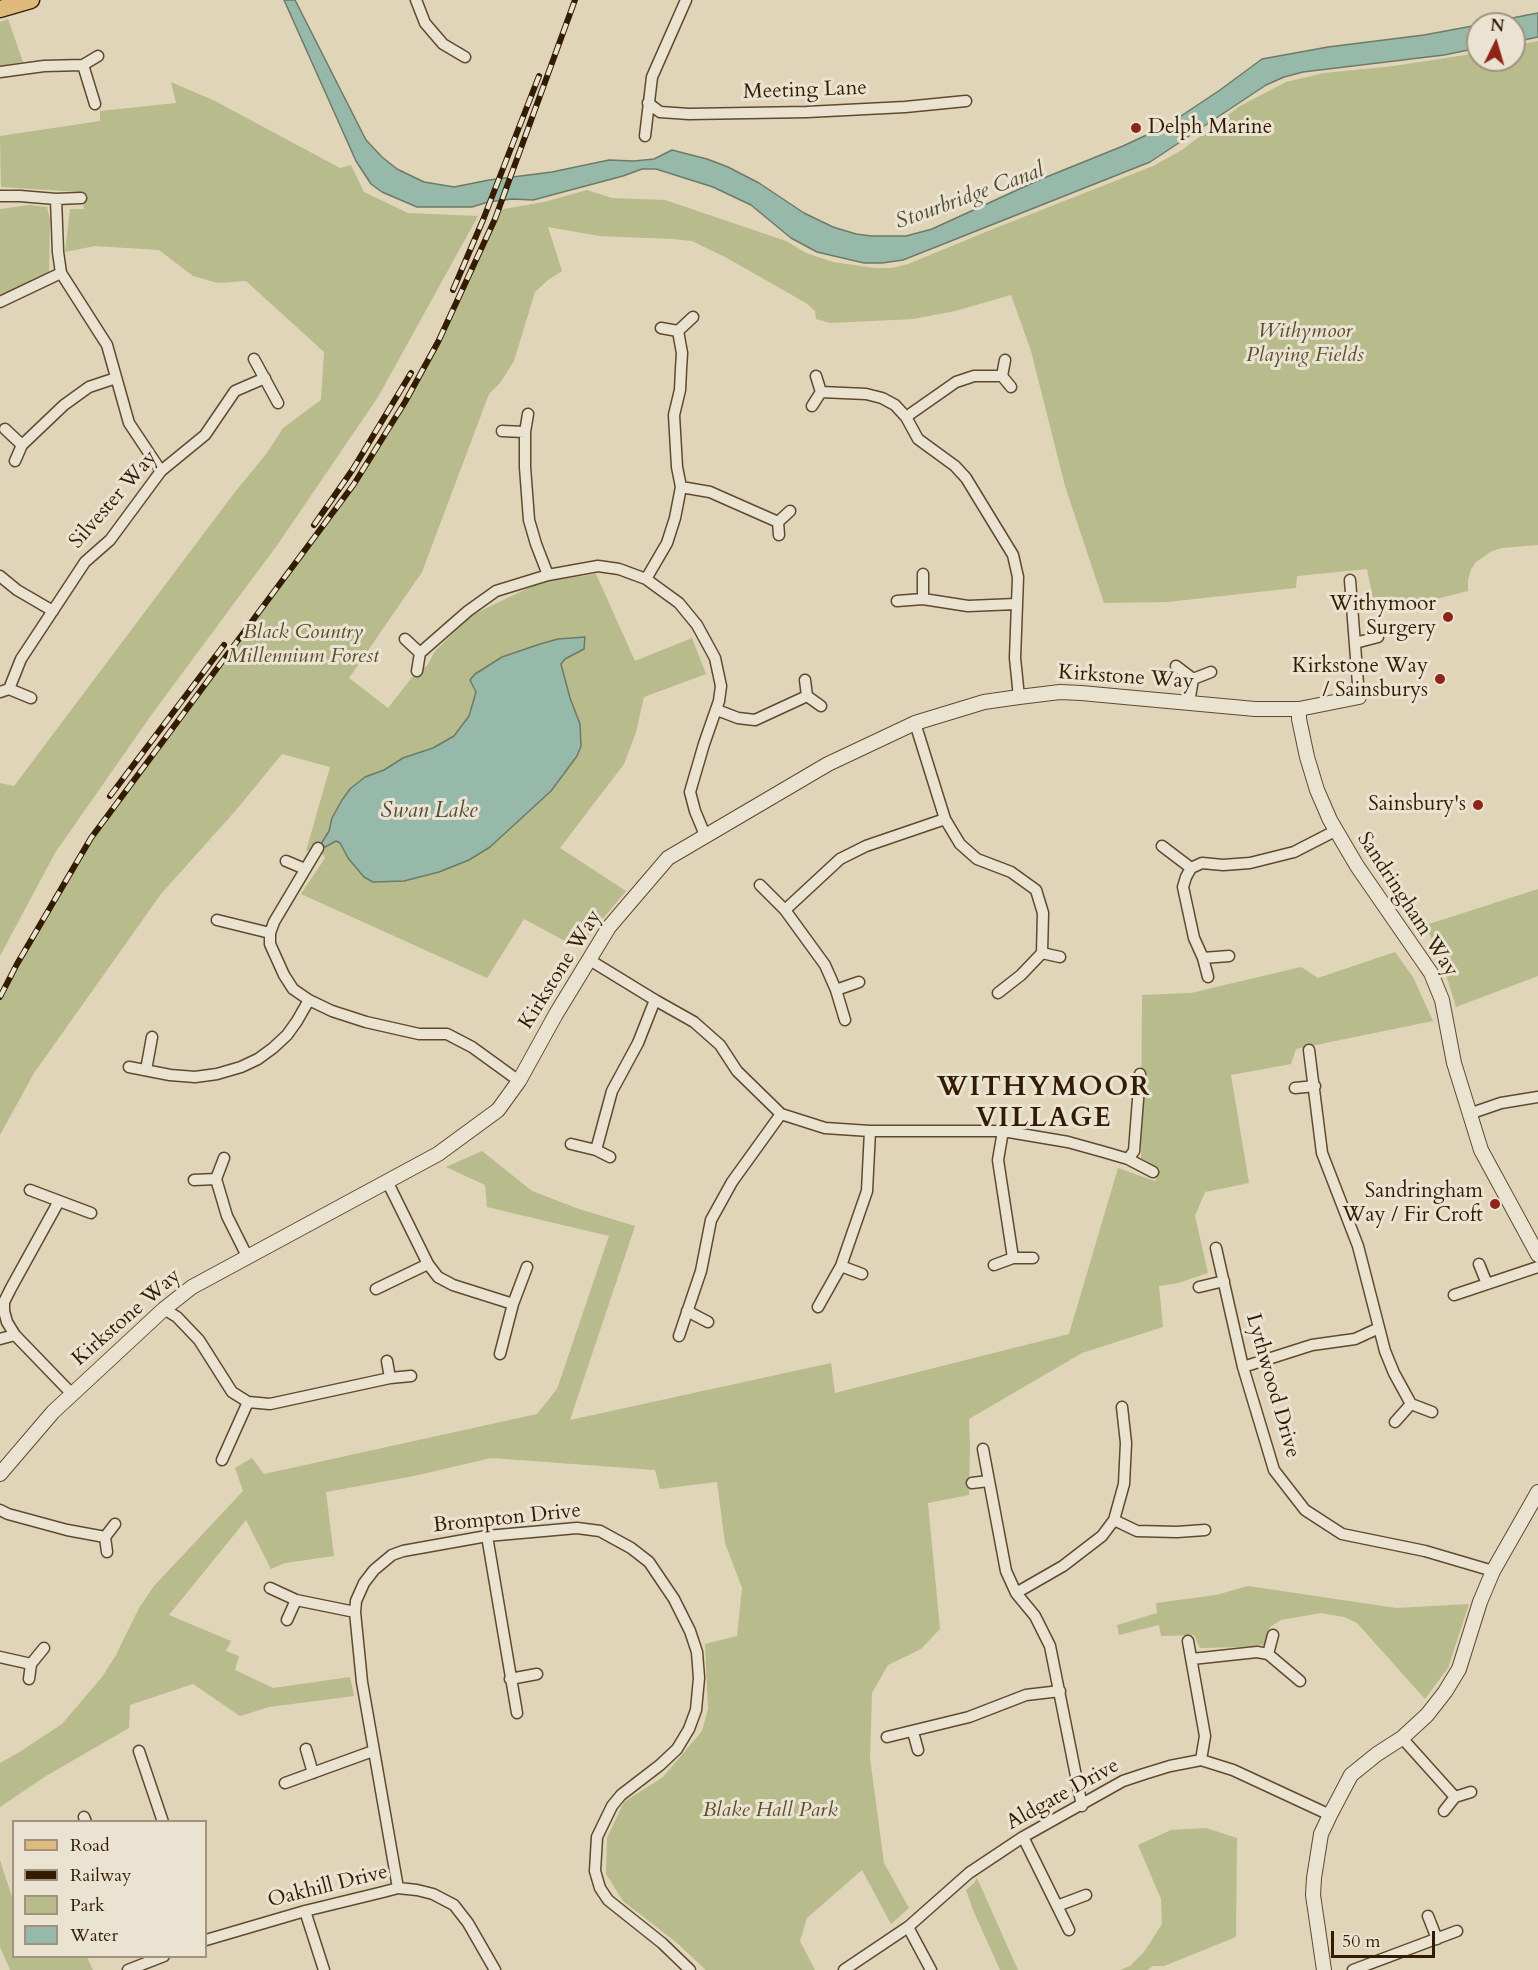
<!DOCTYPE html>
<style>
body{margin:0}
#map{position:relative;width:1538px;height:1970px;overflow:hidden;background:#e0d4b9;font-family:Cardo,serif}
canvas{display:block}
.legend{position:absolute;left:12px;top:1820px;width:195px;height:138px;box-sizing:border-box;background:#ebe3d2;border:2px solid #a2937e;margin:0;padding:8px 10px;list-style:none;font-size:18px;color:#341c01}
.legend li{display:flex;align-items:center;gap:12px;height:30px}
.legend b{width:30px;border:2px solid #a2937e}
.north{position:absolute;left:1466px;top:12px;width:60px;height:60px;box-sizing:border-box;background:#ebe3d2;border:2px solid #a2937e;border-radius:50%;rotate:5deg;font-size:16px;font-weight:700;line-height:24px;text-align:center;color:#341c01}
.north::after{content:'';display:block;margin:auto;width:21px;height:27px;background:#8f2418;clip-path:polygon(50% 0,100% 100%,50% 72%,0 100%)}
.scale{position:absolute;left:1331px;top:1931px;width:104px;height:27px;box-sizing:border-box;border:3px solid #341c01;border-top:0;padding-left:8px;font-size:18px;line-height:21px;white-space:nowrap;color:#341c01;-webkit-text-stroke:4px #ebe3d2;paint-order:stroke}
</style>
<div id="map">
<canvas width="1538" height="1970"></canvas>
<ul class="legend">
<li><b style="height:8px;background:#e0ba7c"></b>Road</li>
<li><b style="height:8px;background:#341c01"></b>Railway</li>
<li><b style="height:16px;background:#b8bb8b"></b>Park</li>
<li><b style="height:16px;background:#96b9a9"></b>Water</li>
</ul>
<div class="north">N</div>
<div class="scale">50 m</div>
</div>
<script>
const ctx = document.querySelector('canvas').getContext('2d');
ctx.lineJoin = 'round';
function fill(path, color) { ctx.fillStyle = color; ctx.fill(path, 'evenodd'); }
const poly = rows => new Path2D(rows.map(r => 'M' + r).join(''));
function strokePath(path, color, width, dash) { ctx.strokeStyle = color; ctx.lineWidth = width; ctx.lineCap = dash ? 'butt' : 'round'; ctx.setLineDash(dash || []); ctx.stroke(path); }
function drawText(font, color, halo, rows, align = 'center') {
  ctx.font = font + ' Cardo,serif'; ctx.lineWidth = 6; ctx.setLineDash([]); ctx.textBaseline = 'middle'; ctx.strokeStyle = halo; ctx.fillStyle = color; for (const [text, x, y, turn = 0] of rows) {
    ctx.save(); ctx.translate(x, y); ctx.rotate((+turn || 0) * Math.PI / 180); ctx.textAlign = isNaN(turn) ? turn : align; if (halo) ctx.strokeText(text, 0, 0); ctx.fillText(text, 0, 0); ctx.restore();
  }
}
const green = poly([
 [8,19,23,62,0,66,0,22],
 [1538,41,1538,545,1502,548,1492,551,1476,562,1471,569,1468,580,1468,591,1376,614,1367,569,1297,576,1296,588,1286,589,1167,602,1104,603,1065,486,1031,351,1011,295,955,311,913,319,830,323,816,319,815,311,806,303,727,258,692,241,673,239,599,236,548,227,562,271,548,280,535,292,514,361,500,383,489,394,422,572,349,678,388,708,417,671,427,666,435,651,472,615,541,582,596,574,635,661,692,638,706,674,644,697,636,732,624,764,560,848,626,891,578,948,524,919,487,978,301,894,325,858,318,848,306,851,330,767,282,754,237,809,161,894,34,1073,0,1135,0,998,17,964,69,874,122,795,372,458,420,377,453,311,498,210,544,202,587,190,612,198,665,200,786,241,806,253,833,262,875,268,892,268,908,264,988,231,1153,166,1182,150,1240,106,1286,82,1324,73,1394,66,1478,53,1478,60,1514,60,1514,46],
 [171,82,215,101,340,168,351,165,364,192,408,213,478,216,378,397,278,544,152,714,55,853,0,956,0,783,14,786,235,492,267,453,283,428,321,400,324,352,246,281,218,283,193,276,159,250,95,246,65,252,70,209,84,209,80,192,1,187,0,136,100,121,100,111,176,103],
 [30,205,47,207,50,220,49,272,26,286,0,294,0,209],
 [1538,889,1538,976,1456,1007,1448,981,1426,925],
 [1395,952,1413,977,1433,1021,1296,1049,1291,1064,1231,1075,1249,1183,1205,1192,1195,1216,1208,1273,1178,1283,1159,1286,1163,1327,1082,1353,969,1419,970,1445,969,1495,928,1503,940,1629,921,1649,888,1665,872,1693,870,1758,884,1863,909,1908,891,1924,862,1870,807,1918,800,1941,815,1970,706,1970,677,1943,623,1901,606,1874,607,1838,624,1802,663,1777,702,1731,708,1709,705,1644,737,1636,742,1588,725,1543,717,1482,660,1489,655,1470,491,1458,414,1476,326,1492,334,1556,285,1563,271,1569,246,1520,169,1615,231,1641,226,1651,239,1656,235,1670,273,1688,350,1677,354,1696,269,1707,240,1716,193,1684,130,1705,129,1728,46,1776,0,1807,0,1763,18,1753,62,1724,102,1677,116,1655,139,1608,154,1586,243,1491,235,1468,252,1458,264,1474,537,1414,557,1389,609,1236,487,1207,485,1185,446,1167,482,1151,532,1191,579,1209,635,1226,570,1420,831,1363,835,1393,1069,1334,1118,1168,1155,1181,1160,1169,1141,1158,1142,995,1191,993,1301,967,1318,978],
 [1248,1586,1396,1608,1469,1604,1448,1668,1425,1699,1357,1623,1344,1617,1321,1613,1281,1620,1270,1627,1264,1645,1242,1647,1200,1648,1194,1635,1161,1636,1159,1625,1119,1635,1117,1625,1157,1613,1156,1603,1216,1595],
 [1206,1828,1237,1838,1236,1937,1164,1966,1153,1966,1147,1970,1120,1970,1130,1966,1144,1952,1162,1924,1161,1899,1138,1845,1171,1830],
 [0,1860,13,1900,14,1956,87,1957,93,1970,10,1970,0,1947],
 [977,1878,1018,1970,1000,1970,973,1910,966,1890,974,1883]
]);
const water = poly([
 [284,0,295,0,366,140,382,157,397,169,424,182,454,187,489,180,552,172,609,160,634,161,654,159,672,150,707,159,728,167,759,183,804,213,833,227,856,234,871,236,906,236,932,229,1039,180,1123,146,1166,126,1220,90,1262,59,1328,47,1424,35,1478,25,1478,48,1444,55,1303,72,1284,77,1266,85,1150,162,903,260,882,263,864,263,817,252,791,238,751,205,713,187,656,169,642,169,623,176,533,200,512,199,488,202,472,207,417,207,382,192,371,184,356,161,284,0],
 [1538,13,1538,37,1514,42,1514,24,1481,24,1538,13],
 [585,637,584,649,565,659,561,664,570,698,580,724,581,746,577,756,551,791,490,847,469,860,439,872,404,881,373,882,364,877,348,858,340,843,336,841,325,847,321,844,329,831,332,818,342,800,350,789,365,777,384,770,403,758,433,748,454,736,469,716,476,692,470,680,475,674,502,657,540,644,558,639,585,637]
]);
const minor = poly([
 [416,0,425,23,443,44,465,57],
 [83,65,95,104],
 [0,72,44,66,83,65,98,56],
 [648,103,660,112,689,114,807,112,905,107,966,101],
 [645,136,652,77,686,0],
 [0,196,20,196,56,199,81,198],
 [56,199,58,252,61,273,107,345,129,423,161,471],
 [0,302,61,273],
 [661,328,678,331,693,317],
 [254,359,278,403],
 [1005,360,1002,376,1011,387],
 [821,392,866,394,882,398,895,405,906,417,918,439,955,466,966,478,1013,555,1018,577,1015,658,1019,697],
 [812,406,821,392,816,376],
 [528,414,525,432,525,467,529,520,536,544,548,575],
 [906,417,956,382,974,376,1002,376],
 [5,429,22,445],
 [502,431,525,432],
 [15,461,22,445,64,405,89,387,116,378],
 [681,487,710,492,778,522],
 [779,535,778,522,790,511],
 [0,576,17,590,53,611],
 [646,579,667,543,675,518,681,487,677,467,674,415,680,390,681,369,682,353,678,331],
 [1350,580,1359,697],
 [923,599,923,574],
 [897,601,923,599,968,606,1016,604],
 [405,639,420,653],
 [1355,643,1378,637],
 [1176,666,1193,679,1211,672],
 [417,671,420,653,468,611,496,591,548,575,598,566,619,569,646,579,679,603,697,625,715,658,721,686,719,701,704,744,690,792,695,811,705,835],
 [805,680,807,696,821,706],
 [9,689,31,698],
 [0,692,9,689,21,659,85,562,110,540,161,471,205,435,235,391,265,378],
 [1189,703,1193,679],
 [717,710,738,718,755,720,807,696],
 [915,723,945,819,960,844,977,859,1011,872,1036,890,1043,913,1042,953,1021,975,998,993],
 [1162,846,1191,868,1202,863,1223,865,1250,863,1294,852,1335,831],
 [318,848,274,922,270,933,270,944,284,975,293,989,309,1000,332,1011,366,1022,419,1034,447,1034,472,1047,519,1081],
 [286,861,305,869],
 [1191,868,1186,877,1183,887,1194,938,1203,958,1208,977],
 [760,885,785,910,825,965,836,990,845,1020],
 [785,910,840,859,866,846,945,819],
 [217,920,270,933],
 [1042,953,1060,957],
 [1203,958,1229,956],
 [588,959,655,1000,694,1022,720,1045,737,1071,781,1114,825,1128,870,1131,1003,1131,1068,1142,1104,1152,1128,1159,1153,1172],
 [836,990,859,982],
 [1309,1050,1322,1153,1358,1246,1385,1351,1394,1373,1411,1404],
 [129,1067,170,1075,195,1077,217,1074,241,1067,258,1059,273,1048,287,1035,297,1021,309,1000],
 [146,1070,152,1037],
 [1295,1088,1315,1086],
 [1469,1114,1501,1103,1538,1097],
 [1003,1131,998,1160,1013,1258],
 [571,1144,596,1150,610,1157],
 [596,1150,612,1091,638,1043,655,1000],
 [1128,1159,1134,1151,1140,1074],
 [216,1179,227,1216,247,1256],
 [194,1180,216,1179,224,1158],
 [387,1181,428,1264,438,1277,453,1285,513,1304],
 [30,1190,91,1213],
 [59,1201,11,1288,4,1302,4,1311,7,1322,15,1335,72,1394],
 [1216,1248,1243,1367,1274,1470,1305,1510,1342,1534,1425,1551,1493,1571],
 [1479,1264,1487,1284],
 [994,1265,1013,1258,1033,1258],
 [841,1266,862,1274],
 [1199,1287,1224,1281],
 [376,1289,428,1264],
 [1454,1295,1538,1267],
 [818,1307,841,1266,867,1191,870,1131],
 [164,1309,177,1317,199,1340,232,1392,248,1402,270,1404,390,1378,411,1376],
 [687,1311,708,1322],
 [679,1336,701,1271,711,1220,732,1182,781,1114],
 [0,1339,15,1335],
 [500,1354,513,1304,527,1267],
 [387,1361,390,1378],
 [1243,1367,1312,1345,1355,1339,1379,1328],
 [1395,1422,1411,1404,1432,1412],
 [983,1449,1006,1571,1016,1593,1035,1616,1050,1646,1082,1806],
 [222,1460,248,1402],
 [972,1483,988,1481],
 [0,1510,8,1514,67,1530,105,1537],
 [1114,1520,1137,1531,1177,1532,1205,1530],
 [487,1536,517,1713],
 [107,1552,105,1537,115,1524],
 [270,1588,296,1600,355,1612],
 [1016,1593,1063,1566,1102,1536,1114,1520,1124,1484,1126,1443,1122,1407],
 [287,1620,296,1600],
 [1188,1641,1205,1736,1201,1760],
 [1268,1654,1273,1635],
 [0,1657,31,1664],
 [1192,1659,1257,1652,1268,1654,1300,1681],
 [29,1679,31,1664,44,1648],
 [510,1679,537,1674],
 [913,1732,918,1750],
 [887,1737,969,1717,1026,1695,1060,1691],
 [1402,1738,1455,1797],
 [306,1749,313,1773],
 [139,1751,163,1822],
 [285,1783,373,1751],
 [1444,1811,1455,1797,1471,1792],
 [84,1817,86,1822],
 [1023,1837,1069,1930],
 [398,1888,362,1682,355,1612,356,1601,364,1583,374,1570,392,1555,403,1551,487,1536,577,1528,600,1531,631,1548,649,1562,674,1599,690,1631,697,1652,699,1678,696,1710,689,1729,677,1749,660,1765,621,1795,612,1806,597,1837,595,1871,600,1888,608,1900,662,1943,690,1970],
 [1057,1906,1086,1895],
 [305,1911,324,1970],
 [1428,1916,1437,1939],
 [908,1927,931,1970],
 [206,1940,305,1911,383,1892,398,1888,417,1890,433,1894,454,1905,468,1923,495,1970],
 [128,1970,164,1956],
 [844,1970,908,1927,969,1873,1023,1837,1123,1781,1144,1774,1170,1766,1201,1760,1233,1770,1330,1815],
 [1353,1970,1457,1931]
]);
const tertiary = poly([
 [1299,709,1299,719,1307,757,1317,790,1330,820,1357,866,1431,973,1442,1000,1454,1063,1481,1150,1538,1255],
 [0,1474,53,1412,164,1309,192,1287,438,1154,498,1110,519,1081,556,1014,609,927,668,858,828,764,915,723,984,702,1019,697,1060,692,1081,693,1255,709,1299,709,1359,697],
 [1324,1970,1313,1895,1314,1878,1321,1834,1330,1815,1351,1775,1377,1754,1402,1738,1427,1715,1445,1692,1459,1669,1480,1602,1493,1571,1538,1492]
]);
const primary = poly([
 [0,9,31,0]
]);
const rail = poly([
 [453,290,483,220,539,76],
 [314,525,353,469,411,373],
 [110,796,224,645],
 [0,997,17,964,91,838,354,484,405,402,438,342,495,219,575,0]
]);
const markers = [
 [1136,128,6,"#8f2418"],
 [1448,617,6,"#8f2418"],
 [1440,679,6,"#8f2418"],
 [1478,805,6,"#8f2418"],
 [1495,1204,6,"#8f2418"]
];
const streetNames = [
 ["Meeting Lane",805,91,-2],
 ["Silvester Way",114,500,-49],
 ["Kirkstone Way",1126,678,4],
 ["Sandringham Way",1407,905,57],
 ["Kirkstone Way",561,970,-58],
 ["Kirkstone Way",127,1318,-41],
 ["Lythwood Drive",1272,1386,74],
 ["Brompton Drive",507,1519,-6],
 ["Aldgate Drive",1063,1795,-29],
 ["Oakhill Drive",328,1887,-14]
];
const poiNames = [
 ["Delph Marine",1148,128,"left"],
 ["Withymoor",1436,605],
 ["Surgery",1436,629],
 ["Kirkstone Way",1428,667],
 ["/ Sainsburys",1428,691],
 ["Sainsbury's",1466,805],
 ["Sandringham",1483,1192],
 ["Way / Fir Croft",1483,1216]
];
const parkNames = [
 ["Withymoor",1305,332],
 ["Playing Fields",1305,356],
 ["Black Country",303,633],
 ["Millennium Forest",303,657],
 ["Blake Hall Park",770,1811]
];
const waterNames = [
 ["Stourbridge Canal",970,197,-20],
 ["Swan Lake",429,812]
];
const districtNames = [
 ["WITHYMOOR",1044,1089],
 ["VILLAGE",1044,1120]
];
fill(green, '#b8bb8b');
fill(water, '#96b9a9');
strokePath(water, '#6f7a66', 1.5);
strokePath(minor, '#5f4a2f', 13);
strokePath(tertiary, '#5f4a2f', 16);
strokePath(primary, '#341c01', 19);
strokePath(minor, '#ebe3d2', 10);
strokePath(tertiary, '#ebe3d2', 14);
strokePath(primary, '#e0ba7c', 16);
strokePath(rail, '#341c01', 6);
strokePath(rail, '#ebe3d2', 4, [11]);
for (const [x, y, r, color] of markers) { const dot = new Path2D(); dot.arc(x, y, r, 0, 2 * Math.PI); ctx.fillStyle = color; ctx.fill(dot); strokePath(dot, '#ebe3d2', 2); }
drawText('21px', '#341c01', '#ebe3d2', streetNames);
drawText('21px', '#341c01', '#ebe3d2', poiNames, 'right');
drawText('italic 21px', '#5c4c2a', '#ebe3d2', parkNames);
drawText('italic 22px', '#514b33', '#ebe3d2', waterNames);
ctx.letterSpacing = '1.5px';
drawText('bold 27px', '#341c01', '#ebe3d2', districtNames);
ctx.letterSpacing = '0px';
</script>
